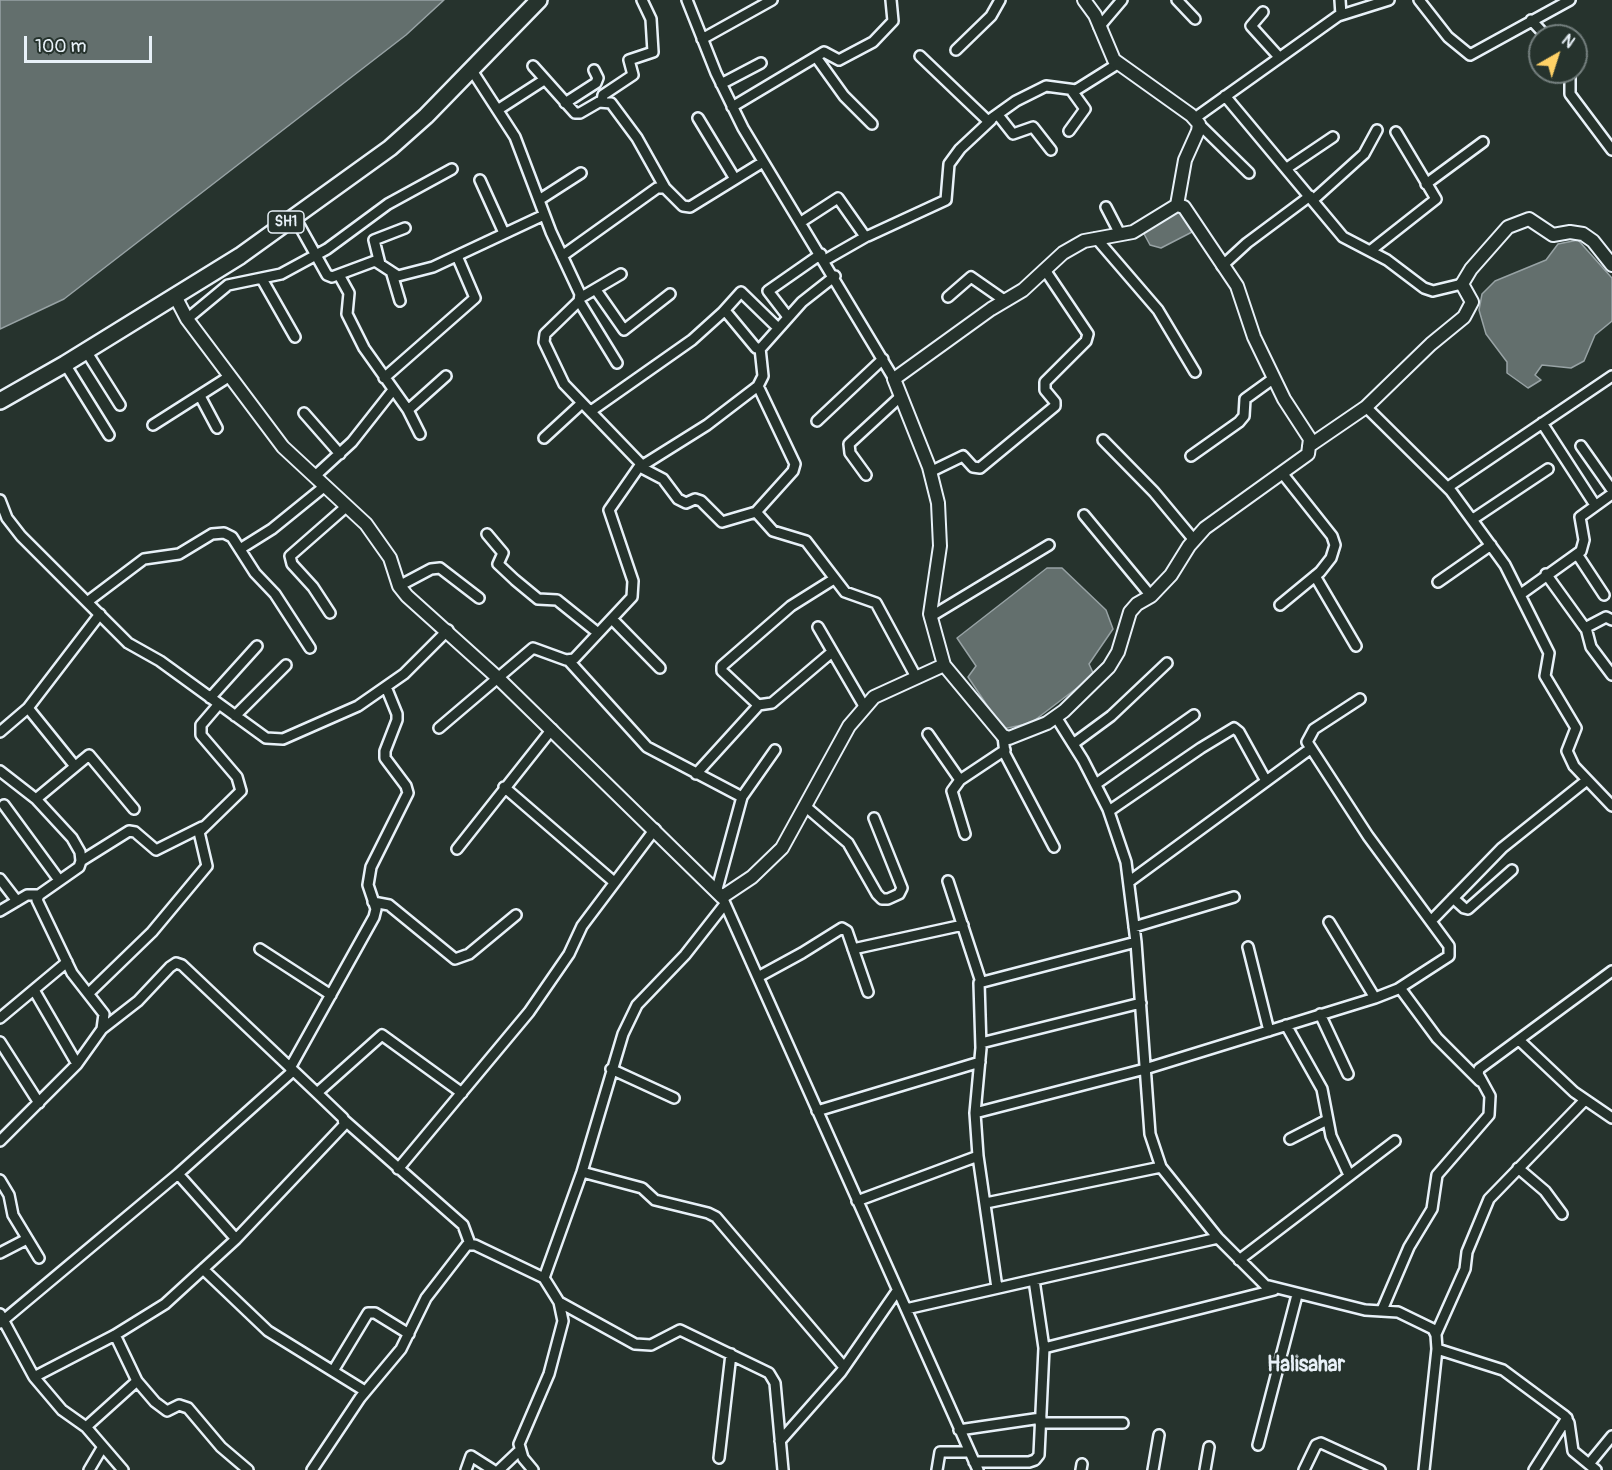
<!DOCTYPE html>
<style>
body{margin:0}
#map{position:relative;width:1612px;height:1470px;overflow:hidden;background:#26332d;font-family:Pangolin,sans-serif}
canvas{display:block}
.north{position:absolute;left:1528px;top:24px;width:60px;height:60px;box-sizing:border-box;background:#26332d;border:2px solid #747f7e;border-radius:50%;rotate:39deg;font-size:16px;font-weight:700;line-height:24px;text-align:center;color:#e8f1f8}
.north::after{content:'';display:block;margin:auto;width:21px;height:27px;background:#ffd166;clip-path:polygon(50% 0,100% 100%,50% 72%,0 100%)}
.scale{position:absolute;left:24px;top:36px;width:128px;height:27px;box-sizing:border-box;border:3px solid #e8f1f8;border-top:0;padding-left:8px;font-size:18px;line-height:21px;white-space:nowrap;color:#e8f1f8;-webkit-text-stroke:4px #26332d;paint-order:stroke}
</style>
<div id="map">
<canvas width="1612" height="1470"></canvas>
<div class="north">N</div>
<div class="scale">100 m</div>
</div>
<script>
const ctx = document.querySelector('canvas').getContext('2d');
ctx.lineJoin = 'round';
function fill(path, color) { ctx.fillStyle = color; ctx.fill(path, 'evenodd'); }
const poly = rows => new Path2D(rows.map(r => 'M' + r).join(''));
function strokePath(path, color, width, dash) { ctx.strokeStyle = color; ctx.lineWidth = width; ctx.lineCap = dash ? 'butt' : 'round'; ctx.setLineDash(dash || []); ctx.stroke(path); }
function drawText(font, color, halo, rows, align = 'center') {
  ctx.font = font + ' Pangolin,sans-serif'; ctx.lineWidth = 4.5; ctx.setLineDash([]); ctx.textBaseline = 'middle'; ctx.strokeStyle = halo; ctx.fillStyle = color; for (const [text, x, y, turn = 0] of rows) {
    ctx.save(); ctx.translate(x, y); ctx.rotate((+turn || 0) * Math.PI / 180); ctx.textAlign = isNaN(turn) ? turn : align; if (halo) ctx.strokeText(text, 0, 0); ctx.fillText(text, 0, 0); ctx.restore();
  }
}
const water = poly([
 [0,0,444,0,406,35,64,299,0,329,0,0],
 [1181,210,1194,231,1161,248,1150,245,1143,232,1181,210],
 [1578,240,1612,278,1612,321,1595,335,1584,361,1571,368,1542,365,1535,375,1541,380,1528,388,1507,373,1507,362,1486,334,1479,310,1482,294,1495,281,1546,260,1558,244,1578,240],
 [1047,568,1062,568,1106,610,1113,629,1089,664,1094,675,1031,723,1003,729,968,677,976,666,957,638,1047,568]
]);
const minor = poly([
 [687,0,716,73,743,128,894,379],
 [1177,0,1195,19],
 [1340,0,1341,15],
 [1419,0,1448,37,1470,55,1570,0],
 [1263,12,1251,26,1279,57],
 [1531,20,1546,36],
 [1099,27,1122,0],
 [702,39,772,0],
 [956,50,991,16,1000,0],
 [920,56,988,121,1016,101,1046,86,1076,90,1119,63],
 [816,57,844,96,872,124],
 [533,66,575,113,580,113,599,102,611,103,637,138,665,188],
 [1570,72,1570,94,1612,150],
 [721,84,761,63],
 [1225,96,1343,237,1387,260,1424,288,1433,291,1462,284],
 [602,101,603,95,633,75,629,60,653,52,651,19,642,0],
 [565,103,596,83,598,78,594,70],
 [732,107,824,52,839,60,873,42,893,21,891,0],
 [499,109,544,80],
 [998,115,1013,134,1033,127,1051,150],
 [698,118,735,179],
 [1195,118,1338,16,1389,0],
 [1199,124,1249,173],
 [1069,131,1085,109,1072,91],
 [1287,168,1333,137],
 [480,180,504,233],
 [1426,184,1483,142],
 [539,200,581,173],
 [1313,200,1364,154,1377,130],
 [1106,207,1120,234],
 [294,216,327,275,332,277,375,261,398,276,433,267,544,215],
 [801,222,838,198,864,235,868,236,946,200,949,164,960,149,991,120],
 [1096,238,1158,310,1195,372],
 [1370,251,1436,199,1396,132],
 [562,256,657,188,665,188,683,206,690,207,763,162],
 [825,260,867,236],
 [380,264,374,240,405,228],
 [1222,266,1247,243,1310,196],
 [392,274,400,301],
 [339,275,349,293,347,314,364,348,408,410,420,434],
 [262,279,295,337],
 [596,290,624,330,670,294],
 [948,297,971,277,1004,300],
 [580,298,621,274],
 [579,301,617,363],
 [723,312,741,292,778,328],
 [788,317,768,291,821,254],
 [187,319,228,285,281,274,327,249,388,204,452,169],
 [86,351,120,405],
 [65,364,109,435],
 [384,378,475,298,457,256],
 [200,396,217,428],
 [1366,407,1451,491,1505,565,1549,653,1545,676,1576,728,1567,751,1574,766,1612,806],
 [408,410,446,376],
 [591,411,692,340,723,312,727,313,756,348,761,348,802,302,835,276],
 [304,413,340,454],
 [817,421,883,359],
 [1542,423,1595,505],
 [153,425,230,376],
 [544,438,582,403],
 [1103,440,1154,492,1194,540],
 [1581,446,1612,490],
 [1191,456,1239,422,1244,416,1245,399,1274,378],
 [640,467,663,479,678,499,686,503,695,499,701,501,722,522,756,512,773,531,806,541,845,592,876,603,916,677],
 [640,467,707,425,758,386,763,376,760,348],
 [930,472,963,456,973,467,980,468,1055,406,1055,402,1045,390,1045,382,1086,341,1088,334,1045,270],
 [866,475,850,453,849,444,901,396],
 [315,476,352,442,393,390],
 [1448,487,1612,376],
 [0,500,7,518,21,536,128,643,160,661,266,738,283,739,358,706,404,674,448,630],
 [756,512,793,471,795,464,758,386],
 [1084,515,1151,596],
 [1473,519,1548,469],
 [487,534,503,553,498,564,515,580,538,599,557,600,598,633],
 [240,549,272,529,325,486],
 [1577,554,1604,595],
 [1546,574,1585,628,1606,617,1612,620],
 [1315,576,1356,646],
 [1438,582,1491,545],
 [399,586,431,569,440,568,479,598],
 [1521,594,1581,551,1584,540,1580,517,1612,494],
 [87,602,144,559,179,554,212,534,224,533,232,537,255,573,275,594,310,648],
 [1280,605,1320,572,1331,558,1335,545,1332,536,1282,473],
 [330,613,313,587,292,564,290,556,347,506],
 [930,617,1049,545],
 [612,619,660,668],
 [818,627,864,706],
 [1586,628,1591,647,1612,675],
 [569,661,647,747,742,797],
 [210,698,257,646],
 [758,705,772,703,832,652],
 [28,708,74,765],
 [235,716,286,665],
 [1056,717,1083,760,1108,809,1126,862,1136,942,1150,1134,1161,1167,1218,1238,1265,1285,1365,1310,1398,1312,1433,1329,1436,1335,1437,1349,1424,1470],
 [439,728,533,648,566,660,574,659,632,597,633,581,609,510,641,464,564,384,544,342,545,334,579,301,580,294,551,232,515,137,471,69],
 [0,732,28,708,100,614],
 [928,734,960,780],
 [1003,736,1005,754,1054,847],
 [1073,744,1111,716,1167,663],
 [0,771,36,799,72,838,80,852,81,861,79,867,39,895,37,900,72,973,104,1014,102,1029,77,1064,0,1141],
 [696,774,757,707,756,703,722,671,722,666,791,606,834,579],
 [1096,784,1194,715],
 [504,787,614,882],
 [36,799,89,755,134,809],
 [4,805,59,880],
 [805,806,848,843,877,894,882,899,888,899,899,894,902,888,874,818],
 [1109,811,1201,748,1234,728,1239,732,1266,781],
 [965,834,952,791,960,780,1005,750],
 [457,849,552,729],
 [81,861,129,831,135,832,156,850,202,827],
 [0,879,17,901],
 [948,881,981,982],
 [1130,881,1310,749],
 [717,889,742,797,775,750],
 [1453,898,1464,908,1468,909,1512,870],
 [723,899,978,1470],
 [373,902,389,905,455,959,469,954,516,915],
 [0,911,27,895,39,895],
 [1431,921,1502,848,1587,780],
 [1329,922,1375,998],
 [1134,927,1234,897],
 [1248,947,1269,1031],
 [260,949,331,995],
 [853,949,963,925],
 [758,977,802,953,842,928,847,931,868,992],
 [1400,988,1437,1038,1480,1081],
 [34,990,77,1064],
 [89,993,152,932,207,866,199,832,241,791,237,777,201,735,201,725,219,704],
 [1320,1014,1348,1074],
 [0,1018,67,962],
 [1286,1025,1322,1089,1331,1136,1349,1175],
 [1519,1040,1574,1092,1612,1118],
 [0,1042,39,1103],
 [981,1043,1141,1003],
 [290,1068,374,917,376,909,368,885,371,867,408,793,406,786,385,758,385,751,397,720,397,714,386,687],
 [611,1069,674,1098],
 [317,1093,382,1035,462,1093],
 [817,1111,980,1062],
 [975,1113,1145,1069,1375,998,1398,989,1449,956,1449,946,1368,836,1307,742,1314,729,1360,699],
 [343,1119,463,1225,470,1244],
 [1290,1139,1327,1120],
 [1518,1168,1545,1191,1562,1214],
 [398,1169,529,1012,569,954,582,926,655,829],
 [582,1172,642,1188,655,1200,708,1213,716,1217,844,1367],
 [178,1174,236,1239],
 [0,1180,9,1195,13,1215,39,1258],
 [857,1201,978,1156],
 [986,1203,1161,1167],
 [0,1253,27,1239],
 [1239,1260,1395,1141],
 [203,1269,268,1331,365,1391],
 [997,1288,978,1156,975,1113,981,1048,979,983,1136,942],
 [559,1302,635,1344,651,1345,680,1330,769,1373,775,1383,783,1470],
 [906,1309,1218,1238],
 [1382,1310,1409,1247,1432,1209,1437,1175,1489,1115,1490,1096,1478,1074,1479,1069,1612,971],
 [0,1314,34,1377,115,1335,165,1304,236,1239,344,1125,343,1118,317,1093,182,965,176,963,170,967,138,1001,102,1029],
 [0,1323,178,1174,293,1071],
 [1436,1334,1465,1269,1467,1252,1489,1199,1584,1101],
 [115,1335,137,1381,155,1402,167,1411,179,1405,188,1408,221,1447,248,1470],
 [1044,1348,1274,1290],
 [1437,1349,1503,1370,1565,1416,1569,1423,1573,1451,1596,1470],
 [333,1371,368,1313,375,1313,409,1334],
 [34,1377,62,1410,86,1427,123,1470],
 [1040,1423,1123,1423],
 [86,1427,137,1381],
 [959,1430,1041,1418],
 [780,1441,841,1372,897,1291],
 [1258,1445,1297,1295],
 [719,1458,731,1354],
 [974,1462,1029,1462,1035,1460,1039,1455,1044,1348,1034,1280],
 [1589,1464,1612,1436],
 [89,1470,102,1448],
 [312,1470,360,1398,401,1349,426,1298,467,1245,475,1245,544,1278],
 [466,1470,471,1456,493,1470],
 [499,1470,519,1451],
 [533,1470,523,1458,519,1444,549,1374,563,1321,559,1302,544,1278,582,1172,623,1034,637,1005,685,955,725,904],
 [937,1470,940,1452,970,1452],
 [1081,1470,1082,1464],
 [1153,1470,1159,1435],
 [1205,1470,1209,1447],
 [1304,1470,1316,1445,1321,1443,1380,1470],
 [1534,1470,1567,1418]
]);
const tertiary = poly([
 [175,296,187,319,283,447,366,524,390,558,399,586,407,596,498,678,722,897,752,877,782,848,849,726,874,697,944,665,1003,736,1009,738,1047,723,1064,711,1109,667,1118,652,1130,612,1137,604,1151,596,1171,575,1189,546,1205,528,1308,454,1310,439,1284,399,1254,337,1237,286,1184,207,1177,205],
 [1309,446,1366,407,1431,344,1464,317,1472,302,1462,284,1471,269,1508,227,1529,219,1553,235,1570,232,1583,234,1593,241,1612,265],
 [944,665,930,614,940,546,938,503,929,467,894,379,991,309,1023,290,1063,253,1084,241,1133,232,1177,205,1185,160,1198,131,1199,124,1191,115,1114,60,1095,15,1084,0]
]);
const primary = poly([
 [0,401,65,364,240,256,390,148,426,116,539,0]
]);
const shields = [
 [286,222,36]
];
const shieldNames = [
 ["SH1",286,222]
];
const districtNames = [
 ["Halisahar",1306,1366]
];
fill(water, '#636f6d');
strokePath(water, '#98a3a5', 1.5);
strokePath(minor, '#e8f1f8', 14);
strokePath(tertiary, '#e8f1f8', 16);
strokePath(primary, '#e8f1f8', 20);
strokePath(minor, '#26332d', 9);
strokePath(tertiary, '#26332d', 12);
strokePath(primary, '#26332d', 15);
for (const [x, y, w] of shields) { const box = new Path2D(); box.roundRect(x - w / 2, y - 11, w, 22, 4.5); ctx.fillStyle = '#26332d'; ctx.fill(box); strokePath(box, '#e8f1f8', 1.5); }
drawText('bold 14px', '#e8f1f8', null, shieldNames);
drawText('bold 21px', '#e8f1f8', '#26332d', districtNames);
</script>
